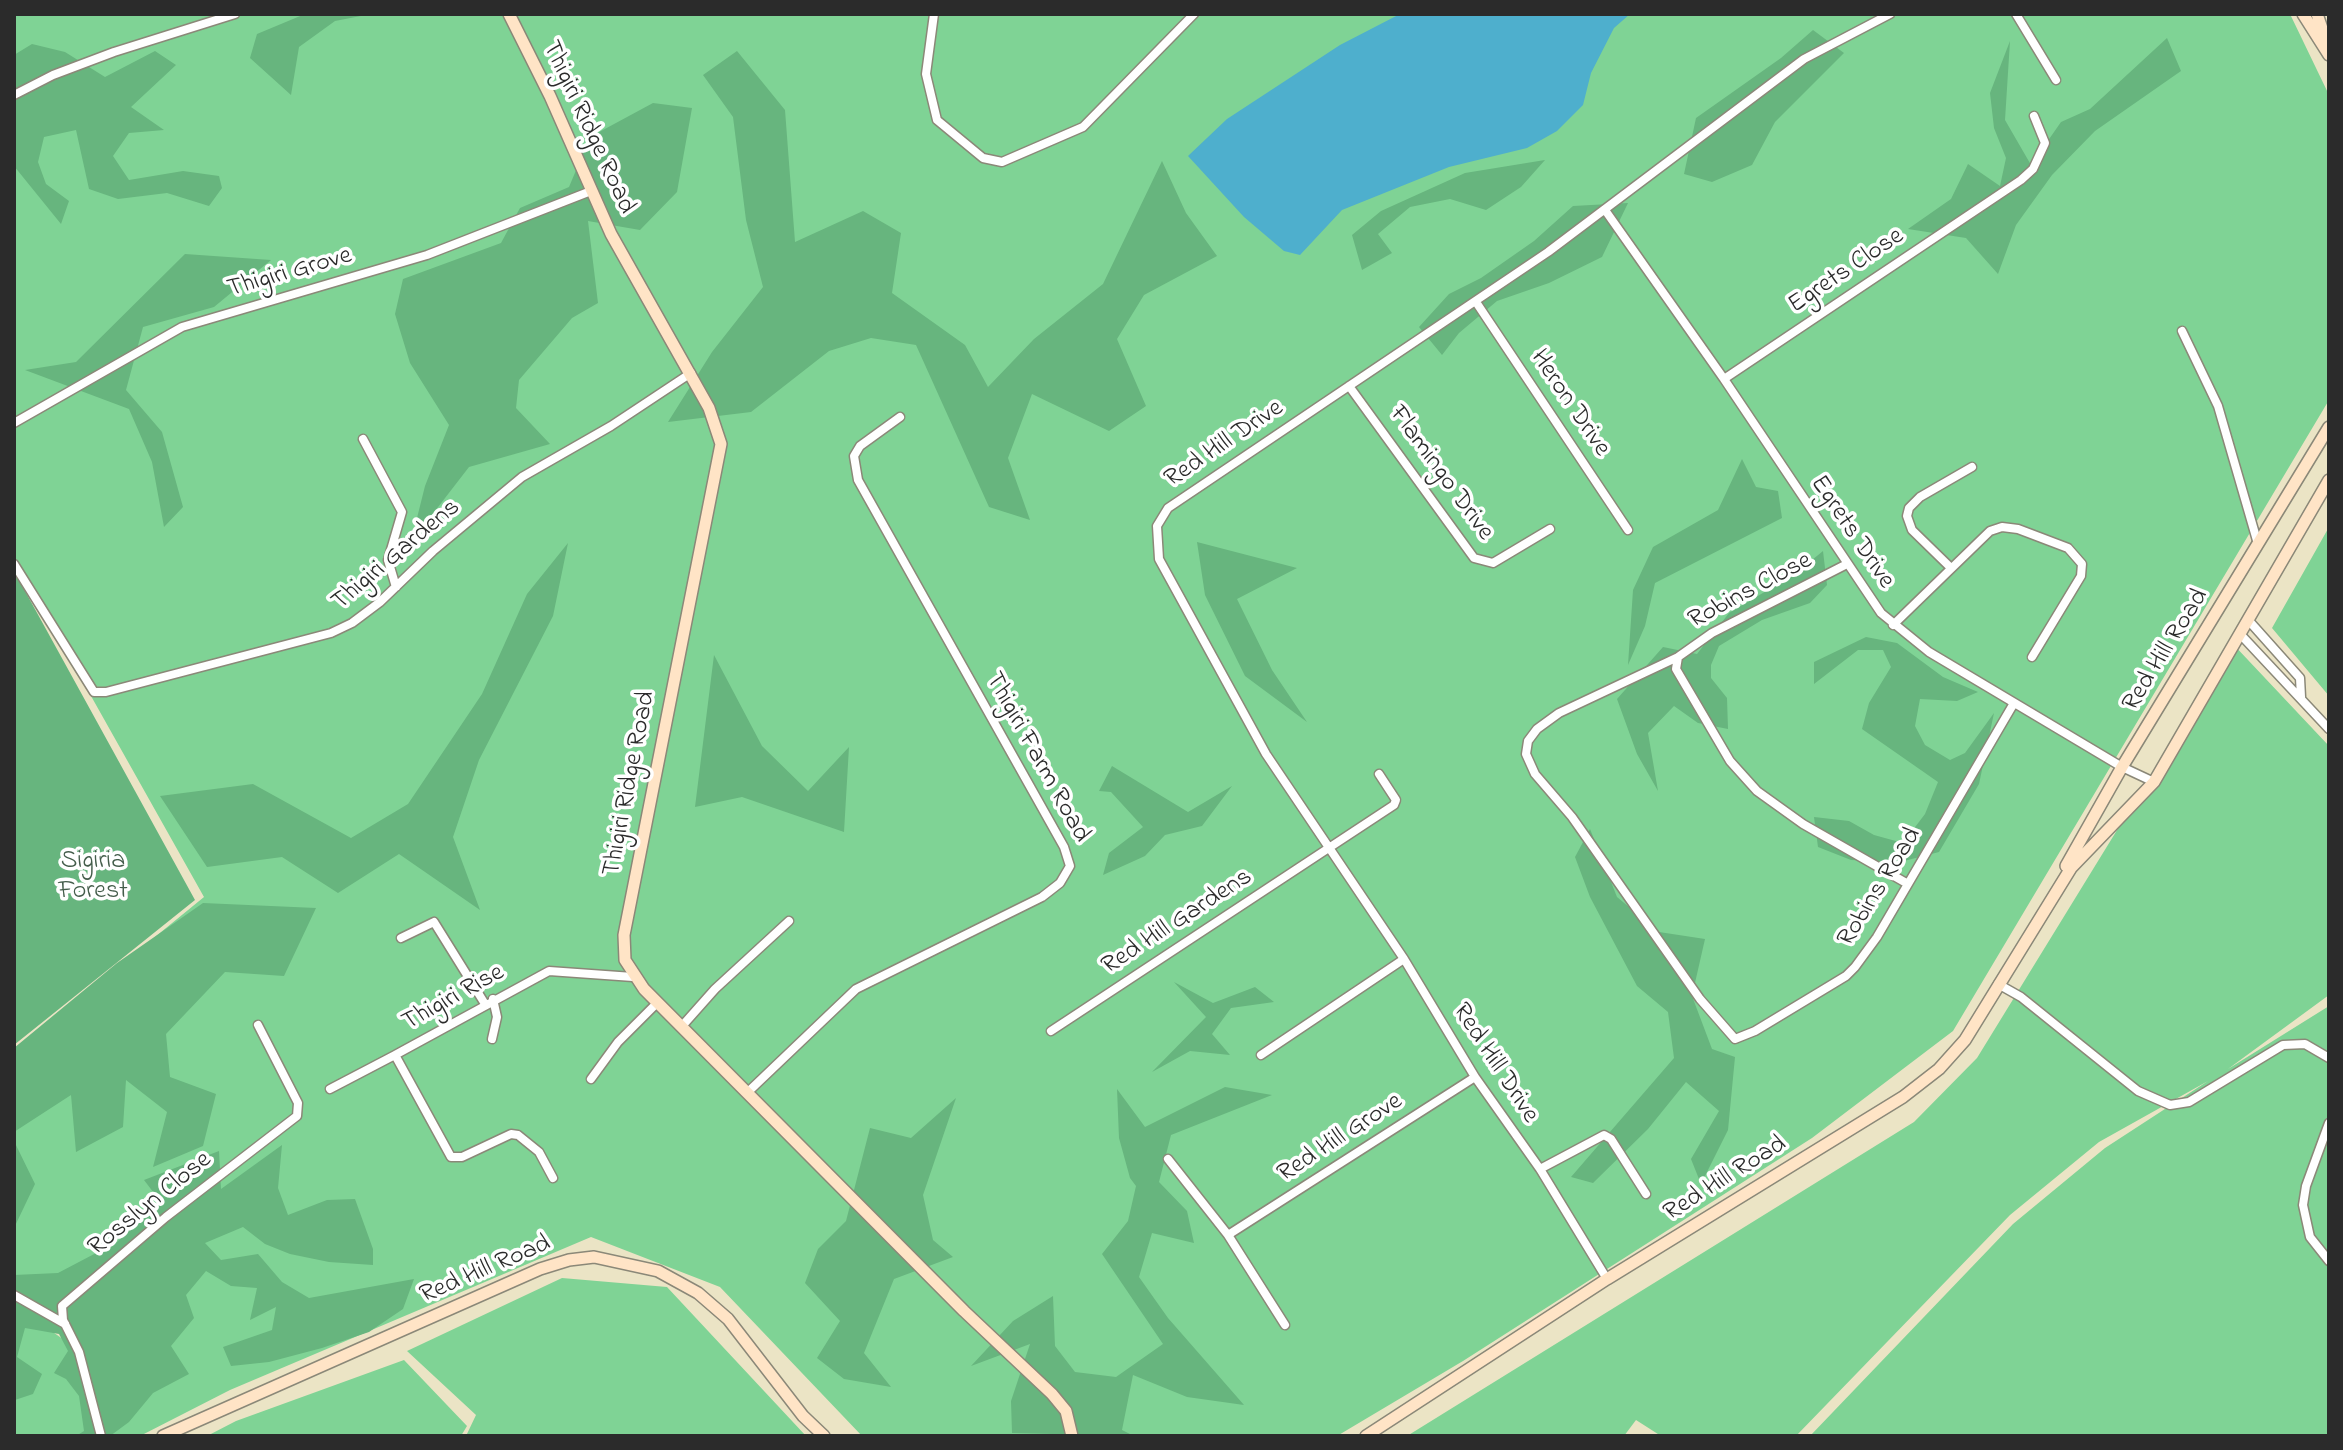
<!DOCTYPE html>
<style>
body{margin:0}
#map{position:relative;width:2343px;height:1450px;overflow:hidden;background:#ebe4c5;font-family:"Indie Flower",sans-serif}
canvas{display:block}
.frame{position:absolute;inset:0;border:16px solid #2b2b2b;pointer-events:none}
</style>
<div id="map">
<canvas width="2343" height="1450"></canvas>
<div class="frame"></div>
</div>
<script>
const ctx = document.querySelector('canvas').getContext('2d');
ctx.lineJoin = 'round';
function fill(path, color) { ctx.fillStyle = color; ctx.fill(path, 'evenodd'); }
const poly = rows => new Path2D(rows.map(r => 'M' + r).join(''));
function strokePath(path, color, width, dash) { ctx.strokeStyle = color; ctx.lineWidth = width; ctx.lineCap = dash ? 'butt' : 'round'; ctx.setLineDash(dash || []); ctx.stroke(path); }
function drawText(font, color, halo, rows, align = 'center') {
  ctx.font = font + ' "Indie Flower",sans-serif'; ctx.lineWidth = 7; ctx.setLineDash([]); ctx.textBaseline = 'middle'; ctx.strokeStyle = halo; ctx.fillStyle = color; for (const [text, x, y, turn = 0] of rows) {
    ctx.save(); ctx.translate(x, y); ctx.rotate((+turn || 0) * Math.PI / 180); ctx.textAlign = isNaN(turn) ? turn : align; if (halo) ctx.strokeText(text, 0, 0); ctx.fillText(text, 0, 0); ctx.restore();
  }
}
const green = poly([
 [14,14,2290,14,2329,95,2329,400,1953,1031,1812,1138,1463,1361,1337,1436,862,1436,720,1287,591,1237,230,1390,140,1436,113,1436,86,1338,14,1295,14,1052,204,897,14,559],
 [2329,527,2329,696,2272,628],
 [2232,643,2329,746,2329,995,2228,1069,2329,1006,2329,1436,1810,1436,2013,1224,2105,1148,2208,1081,2099,1142,2010,1215,1796,1436,1661,1436,1636,1420,1624,1436,1407,1436,1914,1122,1977,1058],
 [562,1278,667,1287,806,1436,466,1436,476,1415,407,1351],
 [14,1305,70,1344,93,1436,14,1436],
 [404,1360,467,1426,461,1436,207,1436,236,1421]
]);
const forest = poly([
 [305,14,371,14,335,21,299,47,291,95,250,58,257,34],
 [1813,30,1844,53,1775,122,1752,165,1712,182,1684,174,1696,118,1781,58],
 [2167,38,2181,71,2095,131,2052,175,2016,225,1998,274,1966,238,1908,229,1951,199,1968,164,2000,186,2006,158,1994,128,1990,93,2010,41,2005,120,2031,165,2061,122,2090,109],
 [32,44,65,52,105,77,155,51,176,65,131,107,164,130,129,133,113,156,129,180,183,171,219,176,222,188,209,206,167,193,118,199,89,189,76,130,44,137,38,162,46,184,69,201,61,224,14,166,14,55],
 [737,51,785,110,795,242,863,211,901,233,892,293,965,345,988,387,1034,339,1103,284,1162,161,1186,213,1217,256,1144,295,1117,339,1146,406,1109,431,1032,394,1008,458,1030,520,989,507,916,345,871,338,829,351,751,412,668,422,712,352,763,287,746,220,733,117,703,75],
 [653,103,692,108,677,192,640,230,588,221,598,303,572,318,519,380,516,408,550,444,469,467,411,542,425,486,449,425,410,363,395,314,403,279,501,243,520,208,569,187,590,137],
 [1545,160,1521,187,1486,210,1450,199,1410,207,1378,234,1392,253,1362,270,1352,235,1381,211,1465,173],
 [1628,203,1602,257,1549,283,1497,301,1459,333,1442,355,1419,327,1449,294,1481,278,1534,241,1573,206],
 [185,254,271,260,214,307,143,327,126,390,162,432,183,507,164,527,152,462,129,409,25,370,76,362],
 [1742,459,1756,487,1778,491,1782,518,1655,583,1645,626,1628,665,1633,590,1653,547,1718,510],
 [1197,542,1297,568,1237,599,1272,670,1307,722,1245,676,1205,595],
 [568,543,553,616,479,760,453,837,480,910,399,854,338,893,282,857,207,867,160,796,253,784,351,838,408,804,482,694,527,594],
 [1823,551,1827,585,1810,603,1762,620,1719,646,1711,665,1711,678,1727,698,1728,729,1698,723,1674,706,1648,733,1658,791,1637,754,1617,699,1663,647,1697,654,1729,613,1795,574],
 [14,571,195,900,14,1045],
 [1866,637,1897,643,1943,677,1978,692,1957,701,1920,699,1915,726,1925,745,1950,760,1965,753,1994,713,1979,784,1939,852,1900,862,1851,860,1818,847,1814,817,1849,821,1874,835,1903,843,1925,814,1938,782,1862,729,1869,703,1891,667,1883,650,1858,650,1814,684,1814,662],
 [714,655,762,746,808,791,849,747,844,832,742,797,695,807],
 [1112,766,1188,812,1232,786,1202,826,1165,835,1145,856,1103,875,1109,853,1143,827,1111,792,1099,791],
 [1590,829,1617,897,1659,932,1705,939,1692,996,1712,1049,1735,1057,1728,1130,1701,1184,1691,1159,1719,1111,1686,1082,1648,1129,1593,1183,1571,1177,1674,1058,1668,1012,1637,986,1590,897,1575,857],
 [203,903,316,908,284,976,225,972,166,1034,170,1077,216,1094,203,1146,153,1167,167,1112,126,1080,123,1127,76,1152,71,1095,14,1132,14,1048,117,963],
 [1174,982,1213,1003,1255,987,1274,1002,1231,1008,1212,1034,1230,1055,1190,1051,1152,1072,1206,1017],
 [1225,1087,1272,1095,1171,1135,1159,1182,1187,1211,1194,1243,1152,1233,1139,1277,1168,1318,1244,1405,1187,1397,1133,1375,1122,1430,1134,1436,1012,1433,1011,1401,1030,1344,971,1366,1013,1321,1053,1296,1055,1346,1075,1372,1116,1377,1163,1344,1102,1254,1128,1221,1136,1186,1130,1178,1119,1138,1117,1089,1145,1127],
 [956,1098,923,1195,933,1240,953,1257,894,1279,864,1353,891,1387,844,1379,817,1358,840,1321,805,1283,818,1249,846,1221,870,1128,911,1138],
 [14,1141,35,1184,14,1228],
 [282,1145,278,1188,288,1215,327,1200,355,1199,373,1249,373,1265,329,1262,290,1254,265,1244,243,1227,205,1243,221,1260,258,1254,282,1282,309,1298,414,1279,403,1309,369,1332,322,1348,269,1362,231,1366,223,1347,272,1330,276,1307,250,1320,257,1288,231,1286,206,1271,186,1295,194,1318,171,1346,189,1374,153,1393,129,1422,110,1436,76,1436,84,1431,79,1396,66,1379,54,1373,68,1351,59,1334,25,1328,17,1357,42,1374,33,1394,15,1400,14,1275,58,1273,117,1242,160,1201,144,1180,219,1151,221,1189]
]);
const water = poly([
 [1400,14,1630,14,1614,28,1591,73,1583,105,1557,131,1527,148,1449,167,1342,210,1300,255,1284,251,1244,217,1188,156,1227,119,1340,45]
]);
const street = poly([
 [934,14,926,74,937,120,983,158,1002,162,1083,127,1194,14],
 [2016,14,2056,80],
 [14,95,53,75,114,52,235,14],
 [1605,210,1724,379,1881,613,1929,652,2122,767,2154,782],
 [1476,302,1628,530],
 [2182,331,2218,406,2258,544],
 [1724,379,2021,180,2033,169,2045,143,2034,116],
 [1349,386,1474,558,1493,563,1550,529],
 [14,423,182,327,427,255,591,191],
 [363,439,402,512,388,560,396,587],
 [14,564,94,692,106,692,331,633,352,623,380,602,433,551,522,477,611,426,691,373],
 [1847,564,1712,633,1678,657,1676,669,1730,761,1757,791,1803,824,1908,884],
 [1950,567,1912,530,1907,516,1909,508,1920,497,1972,467],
 [2250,622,2300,678,2301,697],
 [1893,625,1990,531,2002,527,2018,529,2068,548,2082,564,2081,576,2032,657],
 [2241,635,2329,729],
 [1678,657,1559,713,1537,729,1528,741,1526,754,1535,774,1572,817,1700,999,1735,1039,1755,1031,1846,976,1855,967,1877,937,2014,703],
 [401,938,434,922,485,1004],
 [1998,984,2021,997,2138,1091,2170,1105,2189,1102,2283,1045,2305,1044,2329,1058],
 [683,1025,715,989,789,921],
 [1051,1031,1394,805,1396,800,1379,774],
 [492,1039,497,1017,493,999],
 [1261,1055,1404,959],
 [591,1079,618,1042,658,1002],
 [330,1089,395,1055],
 [749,1091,856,989,1042,897,1060,883,1070,866,1064,847,858,480,854,456,860,446,900,417],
 [2329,1123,2306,1186,2303,1205,2310,1237,2329,1261],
 [1168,1159,1228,1235,1285,1325],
 [1540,1169,1604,1135,1611,1139,1646,1194],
 [553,1178,539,1152,518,1135,511,1134,462,1157,451,1157,395,1055,549,971,633,977],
 [1228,1235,1475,1077],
 [1607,1279,1540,1169,1475,1077,1404,959,1266,754,1159,559,1157,526,1168,508,1548,252,1804,59,1890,14],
 [14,1295,65,1324],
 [101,1436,79,1352,63,1320,62,1306,166,1217,297,1116,298,1103,258,1025]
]);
const secondary = poly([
 [509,14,550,96,611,234,709,408,721,444,624,935,625,960,644,989,964,1311,1052,1394,1066,1411,1072,1436],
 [2303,14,2329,55],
 [2317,14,2327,43],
 [2066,866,2122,767,2329,427],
 [163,1436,540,1269,569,1260,594,1257,658,1271,698,1293,728,1319,803,1416,824,1436],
 [1366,1436,1607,1279,1903,1097,1939,1069,1965,1040,2071,868,2154,782,2329,480]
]);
const streetNames = [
 ["Thigiri Ridge Road",587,128,65],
 ["Egrets Close",1847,272,-34],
 ["Thigiri Grove",290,274,-16],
 ["Heron Drive",1569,404,56],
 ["Red Hill Drive",1225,445,-34],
 ["Flamingo Drive",1440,474,54],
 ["Egrets Drive",1851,533,56],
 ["Thigiri Gardens",397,556,-40],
 ["Robins Close",1751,592,-28],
 ["Red Hill Road",2167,651,-58],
 ["Thigiri Farm Road",1036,758,61],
 ["Thigiri Ridge Road",631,784,-79],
 ["Robins Road",1881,888,-58],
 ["Red Hill Gardens",1178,923,-33],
 ["Thigiri Rise",454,999,-29],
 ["Red Hill Drive",1494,1064,57],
 ["Red Hill Grove",1341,1139,-33],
 ["Red Hill Road",1726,1180,-32],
 ["Rosslyn Close",151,1205,-39],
 ["Red Hill Road",486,1271,-23]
];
const parkNames = [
 ["Sigiria",93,863],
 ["Forest",93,893]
];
fill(green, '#7fd395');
fill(forest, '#67b57e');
fill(water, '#4eafcd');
strokePath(street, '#8b8878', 11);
strokePath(secondary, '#8b8878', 14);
strokePath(street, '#fff', 8);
strokePath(secondary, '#ffe4c6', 11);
drawText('26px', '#2b2b2b', '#fff', streetNames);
drawText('26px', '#445d4b', '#fff', parkNames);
</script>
